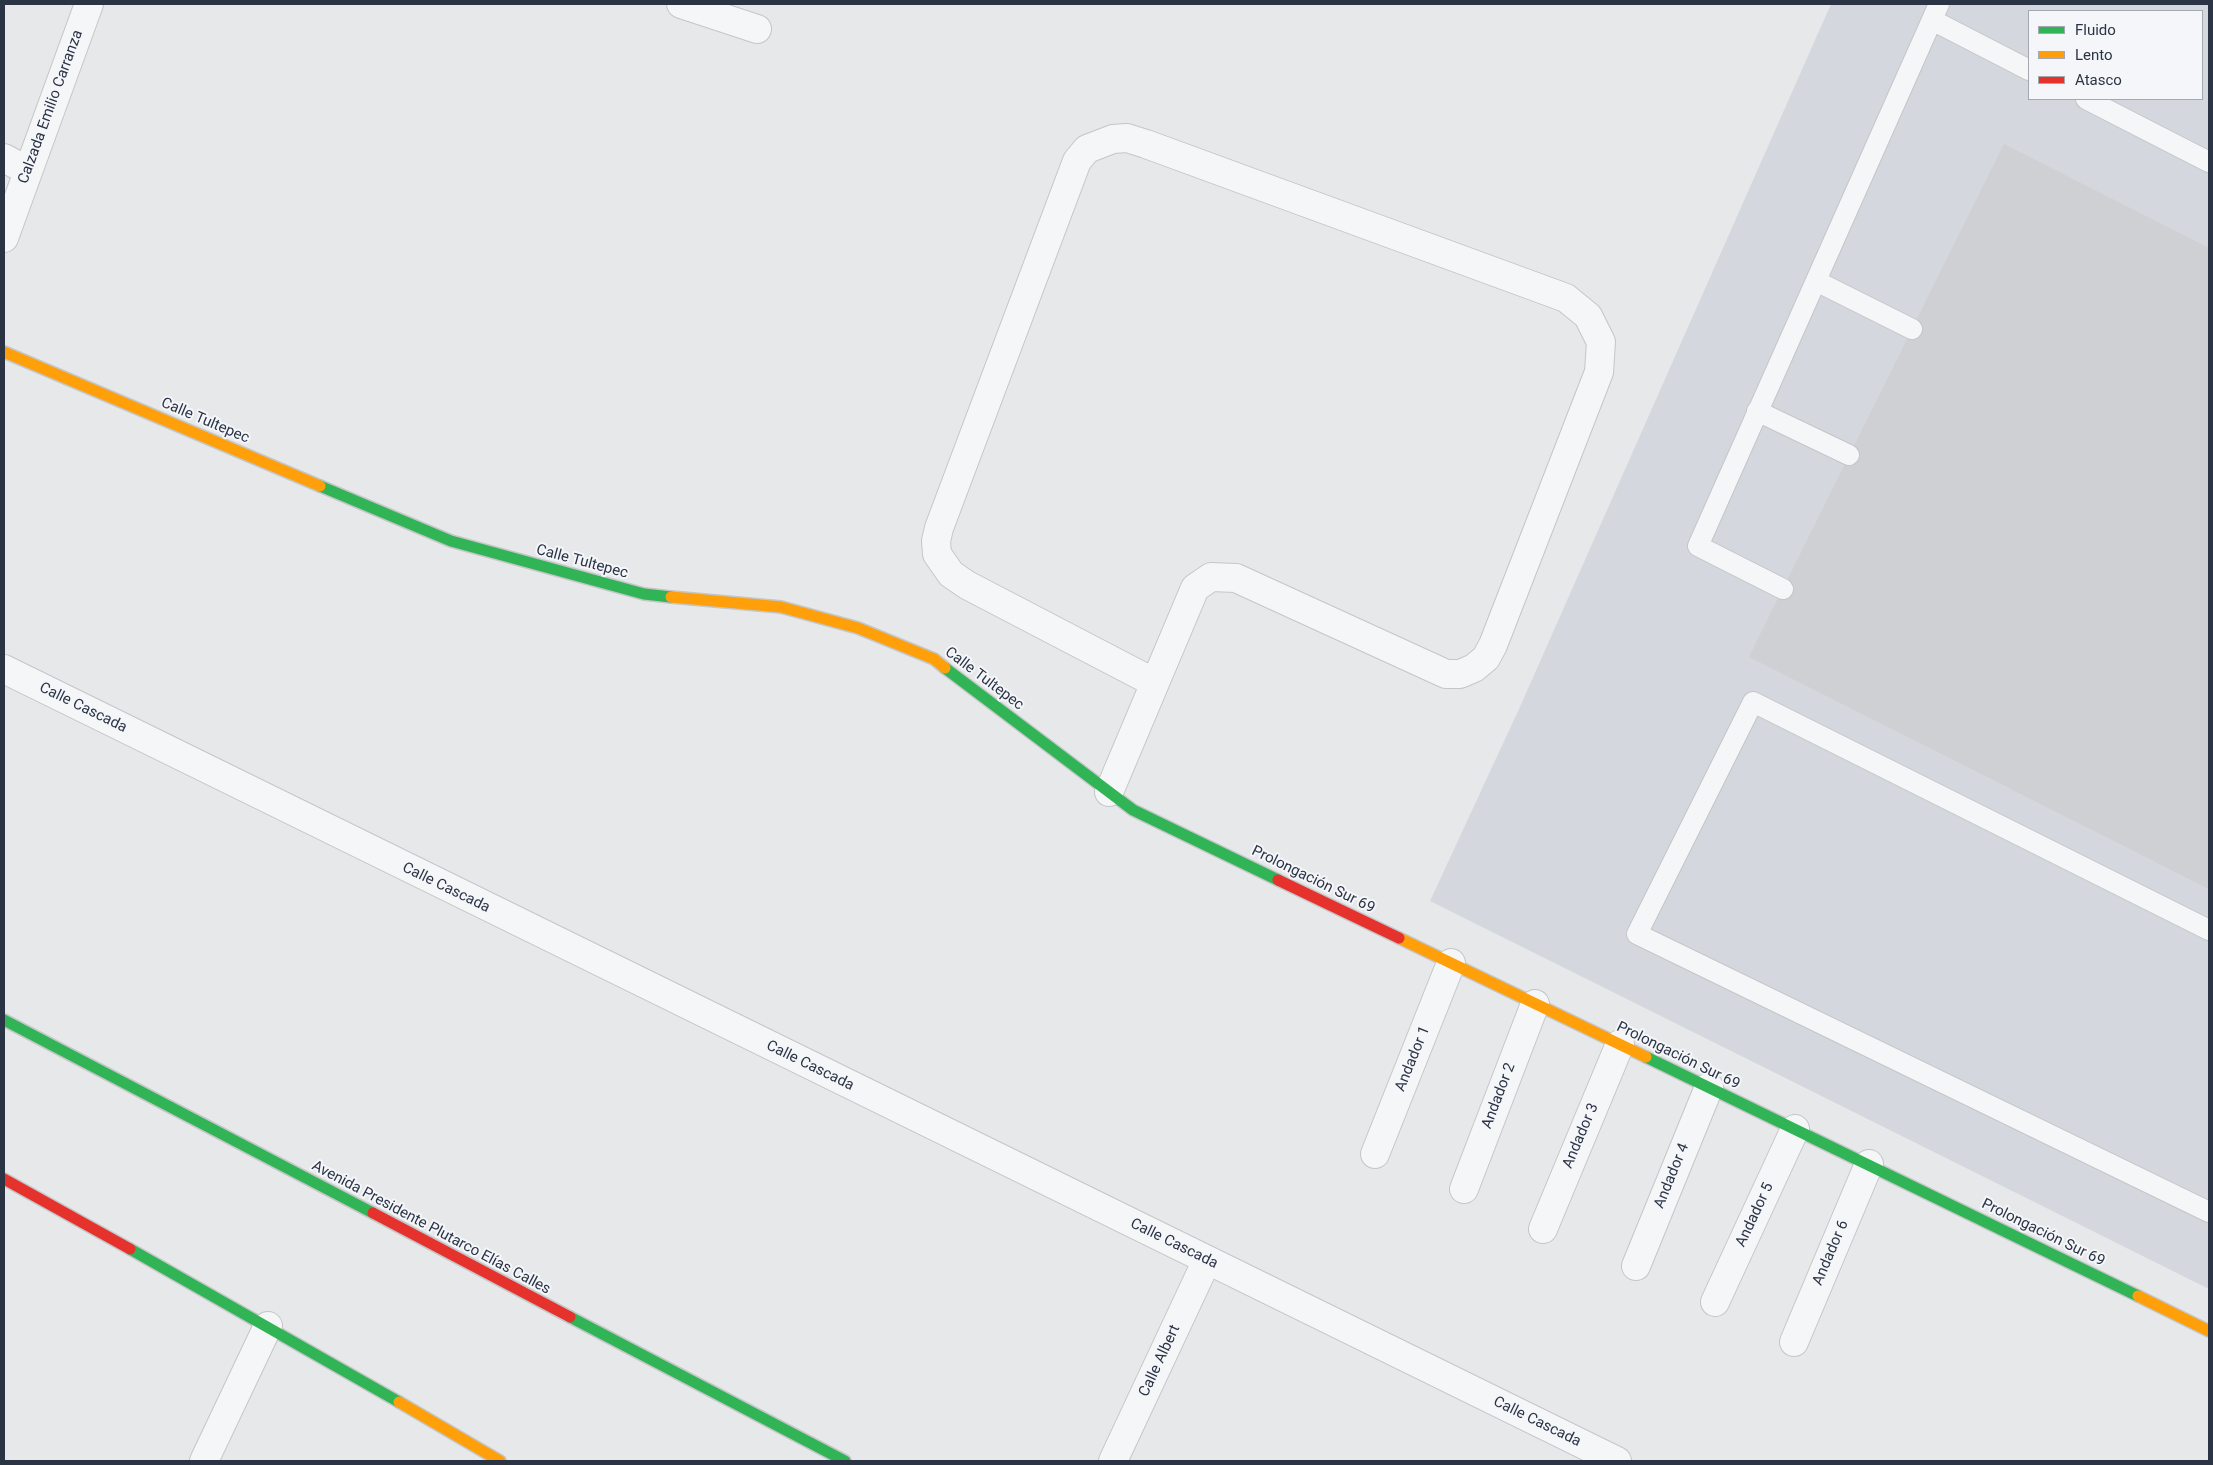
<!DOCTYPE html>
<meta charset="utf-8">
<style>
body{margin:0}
#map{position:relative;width:2213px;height:1465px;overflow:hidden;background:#e6e8ea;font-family:Roboto,sans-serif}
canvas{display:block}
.frame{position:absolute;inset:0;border:5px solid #2b3445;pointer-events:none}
.legend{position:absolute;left:2028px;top:10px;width:175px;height:90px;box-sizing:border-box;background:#f4f6f9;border:1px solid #a4a8b1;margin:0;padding:6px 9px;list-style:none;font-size:15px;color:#2b3445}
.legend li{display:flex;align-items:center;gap:10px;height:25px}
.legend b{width:25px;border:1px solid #a4a8b1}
</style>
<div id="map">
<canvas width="2213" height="1465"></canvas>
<div class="frame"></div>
<ul class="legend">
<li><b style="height:6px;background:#30b455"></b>Fluido</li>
<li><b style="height:6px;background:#ff9f0a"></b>Lento</li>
<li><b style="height:6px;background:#e5322d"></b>Atasco</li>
</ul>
</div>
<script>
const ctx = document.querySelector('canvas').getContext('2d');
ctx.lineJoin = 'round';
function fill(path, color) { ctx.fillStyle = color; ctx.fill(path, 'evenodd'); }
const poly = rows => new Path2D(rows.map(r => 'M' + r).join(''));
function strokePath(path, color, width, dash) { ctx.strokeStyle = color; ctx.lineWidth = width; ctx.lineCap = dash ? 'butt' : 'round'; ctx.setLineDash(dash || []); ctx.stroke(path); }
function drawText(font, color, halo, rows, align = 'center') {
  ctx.font = font + ' Roboto,sans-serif'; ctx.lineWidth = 4; ctx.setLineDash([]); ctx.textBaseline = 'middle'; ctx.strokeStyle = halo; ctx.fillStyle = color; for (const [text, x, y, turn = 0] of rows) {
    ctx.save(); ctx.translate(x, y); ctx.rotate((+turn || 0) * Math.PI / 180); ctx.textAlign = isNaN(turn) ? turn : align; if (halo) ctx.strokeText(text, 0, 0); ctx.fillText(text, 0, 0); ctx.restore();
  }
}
const built = poly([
 [1831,4,2209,4,2209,1289,1430,901,1519,709],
 [2029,11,2202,11,2202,99,2029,99]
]);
const building = poly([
 [2004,144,2209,248,2209,889,1749,657]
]);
const lane = poly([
 [1932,20,2029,70],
 [2086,99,2209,162],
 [1816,281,1912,329],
 [1757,411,1849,455],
 [1783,589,1698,546,1939,4],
 [2209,930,1753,702,1637,934,2209,1212]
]);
const street = poly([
 [681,4,757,29],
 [4,158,28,171],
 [4,238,89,4],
 [4,669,1617,1461],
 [1109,792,1195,588,1211,577,1236,578,1446,674,1460,674,1474,668,1486,658,1493,645,1599,372,1601,342,1588,316,1566,298,1146,144,1127,138,1113,139,1087,149,1077,161,939,528,936,541,937,554,951,574,967,585,1155,683],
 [1375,1154,1451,963],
 [1464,1189,1535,1004],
 [1543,1229,1620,1044],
 [1636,1266,1709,1087],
 [1715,1302,1795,1129],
 [1794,1342,1869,1164],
 [204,1461,268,1326],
 [1113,1461,1207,1260]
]);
const fast = poly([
 [320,486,451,541,644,594,671,597],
 [945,668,1133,810,1278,880],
 [4,1020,373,1213],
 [1646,1057,2138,1296],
 [130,1249,399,1402],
 [570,1317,845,1461]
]);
const slow = poly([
 [4,352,320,486],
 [671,597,781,607,858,628,934,659,945,668],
 [1399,938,1646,1057],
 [2138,1296,2209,1331],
 [399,1402,500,1461]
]);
const jam = poly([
 [1278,880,1399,938],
 [4,1179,130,1249],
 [373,1213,570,1317]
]);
const streetNames = [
 ["Calzada Emilio Carranza",51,107,-70],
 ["Calle Tultepec",205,421,23],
 ["Calle Tultepec",582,562,15],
 ["Calle Tultepec",984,679,37],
 ["Calle Cascada",83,708,26],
 ["Prolongación Sur 69",1313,880,26],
 ["Calle Cascada",446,888,26],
 ["Prolongación Sur 69",1678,1056,26],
 ["Andador 1",1413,1059,-68],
 ["Calle Cascada",810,1066,26],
 ["Andador 2",1499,1096,-69],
 ["Andador 3",1581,1136,-67],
 ["Andador 4",1672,1176,-68],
 ["Andador 5",1755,1215,-65],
 ["Avenida Presidente Plutarco Elías Calles",431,1228,28],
 ["Prolongación Sur 69",2043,1233,26],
 ["Calle Cascada",1174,1244,26],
 ["Andador 6",1831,1253,-67],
 ["Calle Albert",1160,1361,-65],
 ["Calle Cascada",1537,1422,26]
];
fill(built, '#d4d7dd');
fill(building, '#ced0d3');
strokePath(lane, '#c4c6c8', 22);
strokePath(street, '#c4c6c8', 30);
strokePath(fast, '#c4c6c8', 14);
strokePath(slow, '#c4c6c8', 14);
strokePath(jam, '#c4c6c8', 14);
strokePath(lane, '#f5f6f7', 20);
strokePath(street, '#f5f6f7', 28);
strokePath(fast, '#30b455', 11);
strokePath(slow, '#ff9f0a', 11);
strokePath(jam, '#e5322d', 11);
drawText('15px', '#2b3445', '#f4f6f9', streetNames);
</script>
